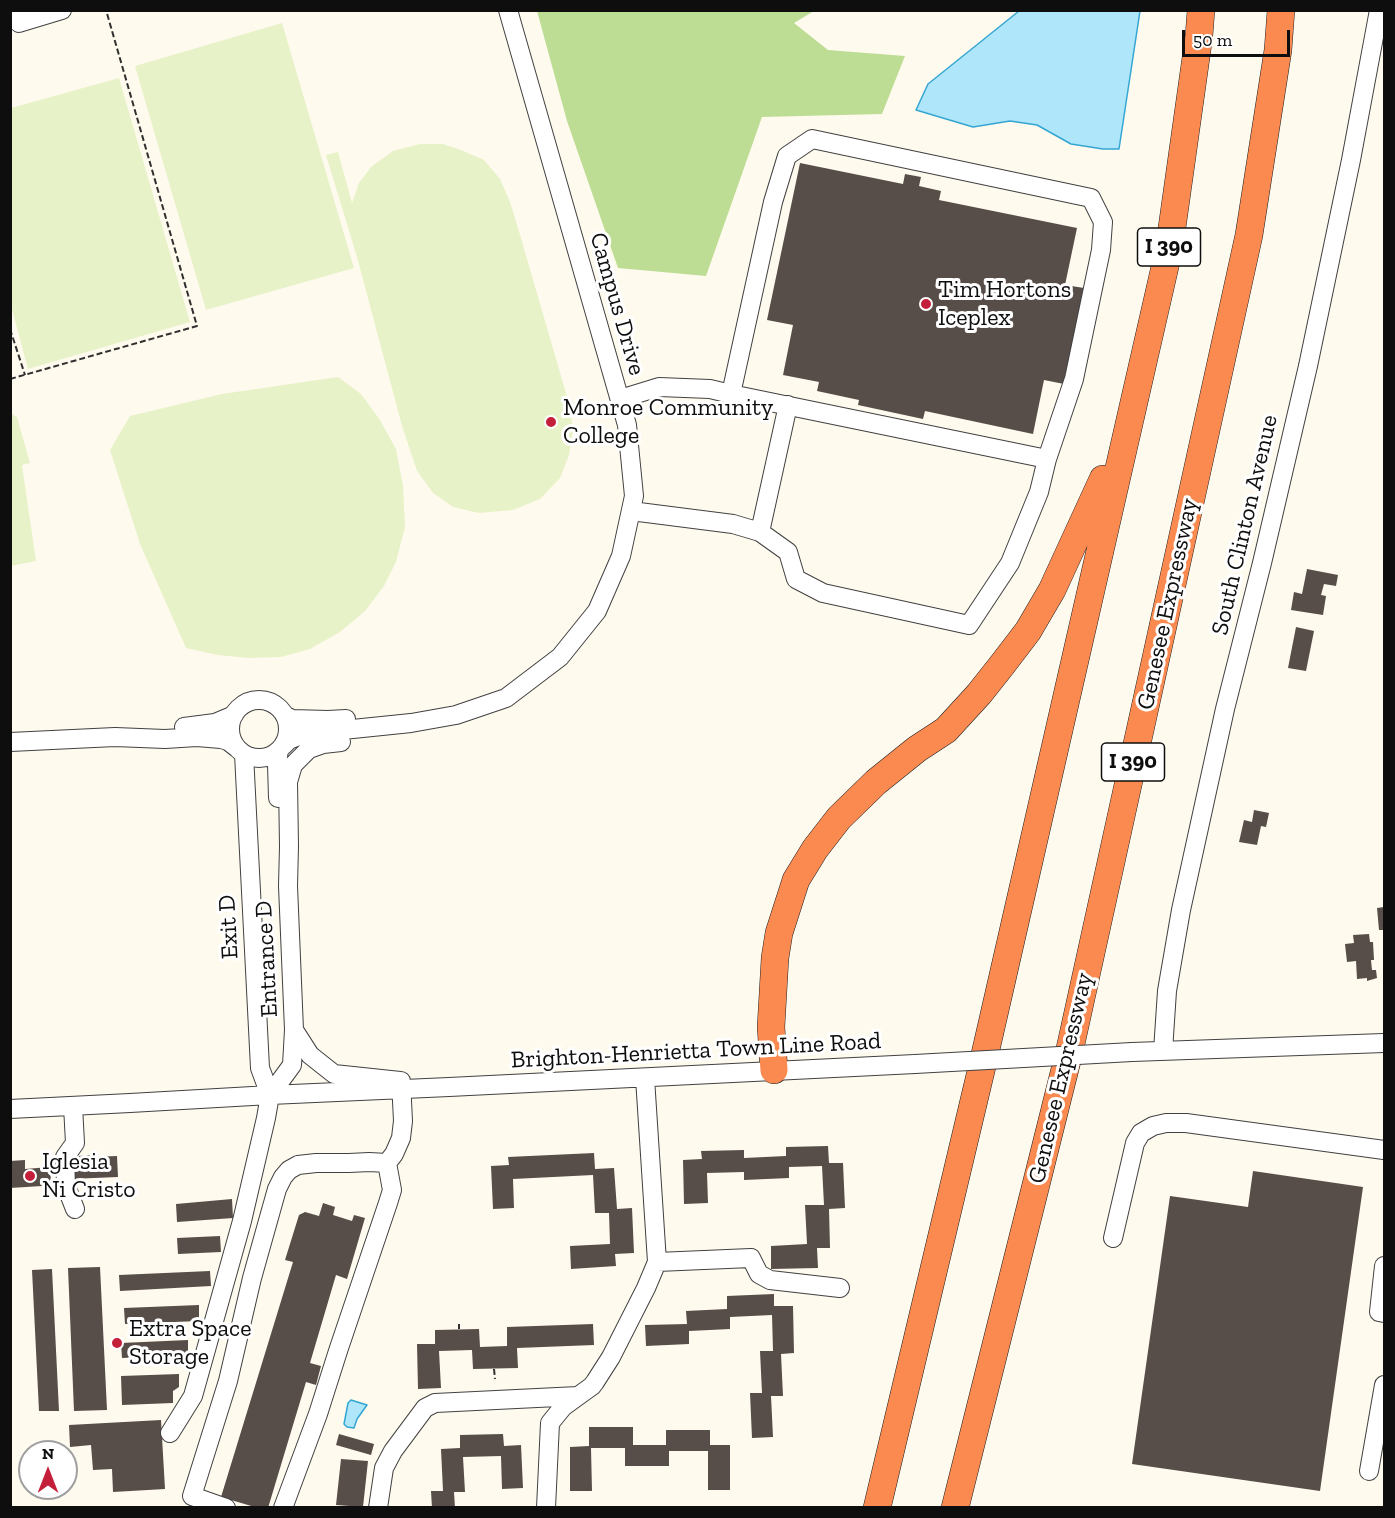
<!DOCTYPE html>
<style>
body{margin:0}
#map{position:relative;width:1395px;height:1518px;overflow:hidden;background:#fffaee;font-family:"Zilla Slab",serif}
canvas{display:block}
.frame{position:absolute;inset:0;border:12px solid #0e0e0e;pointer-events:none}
.north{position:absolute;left:18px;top:1440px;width:60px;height:60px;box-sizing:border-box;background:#fff;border:2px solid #9f9f9f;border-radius:50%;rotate:0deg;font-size:16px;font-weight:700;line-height:24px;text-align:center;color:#0e0e0e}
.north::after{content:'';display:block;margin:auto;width:21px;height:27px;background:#c41f3a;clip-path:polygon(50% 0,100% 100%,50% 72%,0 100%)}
.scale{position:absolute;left:1182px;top:30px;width:108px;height:27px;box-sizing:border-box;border:3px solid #0e0e0e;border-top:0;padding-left:8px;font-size:18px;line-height:21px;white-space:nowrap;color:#0e0e0e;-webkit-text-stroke:4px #fff;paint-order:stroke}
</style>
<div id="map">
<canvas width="1395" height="1518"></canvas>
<div class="frame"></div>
<div class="north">N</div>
<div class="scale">50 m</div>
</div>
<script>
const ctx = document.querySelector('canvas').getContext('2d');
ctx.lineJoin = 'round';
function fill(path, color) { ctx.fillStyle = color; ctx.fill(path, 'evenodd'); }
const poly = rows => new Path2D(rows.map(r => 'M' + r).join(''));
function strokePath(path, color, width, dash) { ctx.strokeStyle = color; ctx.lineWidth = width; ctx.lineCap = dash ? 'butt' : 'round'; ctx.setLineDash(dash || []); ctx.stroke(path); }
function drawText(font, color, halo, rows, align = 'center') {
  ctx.font = font + ' "Zilla Slab",serif'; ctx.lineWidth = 6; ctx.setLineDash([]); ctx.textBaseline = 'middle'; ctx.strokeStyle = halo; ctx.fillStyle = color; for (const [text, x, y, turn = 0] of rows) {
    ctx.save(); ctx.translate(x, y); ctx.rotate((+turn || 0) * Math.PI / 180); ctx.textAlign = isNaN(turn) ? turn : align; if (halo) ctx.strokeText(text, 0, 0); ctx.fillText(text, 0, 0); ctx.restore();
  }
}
const forest = poly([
 [537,11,814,11,794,23,828,50,905,56,882,114,762,117,706,276,618,268,567,121]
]);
const pitch = poly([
 [282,23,354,268,206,310,135,66],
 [119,78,190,322,28,369,11,306,11,108],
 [420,144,443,144,461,150,484,160,500,179,510,202,518,228,570,407,573,430,569,455,560,478,540,499,513,510,479,513,453,507,433,493,417,471,402,426,357,257,326,155,338,152,352,203,359,183,371,167,393,151],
 [338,377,361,394,380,420,396,449,403,485,405,527,396,562,384,586,365,611,340,632,310,649,281,657,248,658,218,655,186,648,140,544,110,450,130,416,222,394],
 [10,413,17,417,30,463,22,465,36,561,11,566]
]);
const water = poly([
 [1019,11,1140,11,1119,149,1103,149,1071,144,1037,125,1010,121,973,127,916,110,928,84,1019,11],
 [351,1400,367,1405,357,1419,354,1428,347,1427,344,1424,348,1403,351,1400]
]);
const building = poly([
 [800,163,903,184,905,174,921,177,919,186,941,191,939,200,1077,228,1065,285,1084,288,1064,384,1044,380,1033,434,925,411,923,419,858,405,859,400,817,391,819,382,783,375,793,325,767,320],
 [1307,569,1338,575,1336,586,1324,584,1321,595,1326,596,1323,615,1291,610,1294,592,1302,594],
 [1296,627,1314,631,1306,671,1288,668],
 [1254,810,1269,813,1266,827,1261,826,1257,845,1239,842,1244,820,1252,822],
 [1384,907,1384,930,1379,930,1377,908],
 [1369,934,1370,942,1373,942,1374,960,1371,960,1372,970,1376,970,1377,978,1367,981,1367,978,1357,979,1356,961,1347,962,1345,944,1354,943,1353,935],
 [828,1146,829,1163,843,1163,845,1208,829,1209,830,1248,817,1248,818,1268,771,1269,771,1246,807,1244,805,1205,824,1205,822,1166,789,1167,789,1178,744,1180,744,1172,707,1173,708,1203,684,1204,683,1160,702,1159,701,1151,744,1150,744,1158,786,1156,786,1147],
 [594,1153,595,1169,614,1168,617,1209,632,1208,634,1253,615,1254,616,1266,571,1269,570,1246,610,1244,609,1213,595,1213,593,1175,513,1179,514,1208,493,1209,491,1166,509,1165,508,1157],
 [90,1155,90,1157,117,1156,118,1177,70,1179,69,1159,79,1159,79,1156],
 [25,1160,25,1169,50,1167,51,1183,42,1183,42,1186,10,1188,10,1161],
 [1253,1171,1363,1187,1320,1491,1132,1464,1170,1196,1248,1207],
 [232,1199,233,1218,177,1222,176,1204],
 [323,1203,335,1207,333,1215,352,1221,354,1215,365,1218,347,1279,336,1275,310,1363,321,1366,316,1385,306,1382,268,1508,258,1508,221,1497,293,1262,285,1260,299,1215,305,1212,319,1216],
 [220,1236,221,1252,178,1254,177,1238],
 [100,1267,107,1410,74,1411,68,1268],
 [52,1269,59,1411,39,1411,32,1270],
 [210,1271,211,1286,120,1291,119,1275],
 [774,1294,774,1306,793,1306,794,1353,781,1354,783,1396,771,1396,773,1437,752,1438,750,1393,762,1393,760,1351,773,1351,772,1315,730,1317,730,1329,689,1331,689,1344,646,1346,645,1325,687,1324,686,1311,727,1309,727,1296],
 [199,1305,199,1321,125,1324,124,1308],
 [593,1324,594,1345,517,1348,518,1368,473,1369,472,1350,439,1351,441,1388,418,1389,417,1344,435,1344,435,1330,479,1329,480,1347,507,1346,507,1327],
 [188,1340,188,1355,122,1358,121,1343],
 [179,1374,179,1387,173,1391,173,1403,122,1405,121,1376],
 [161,1420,165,1489,113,1492,112,1469,93,1470,91,1445,70,1447,69,1425],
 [589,1427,633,1427,633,1445,666,1445,666,1430,710,1430,710,1445,730,1445,730,1490,708,1490,708,1451,669,1451,669,1466,625,1466,625,1448,591,1448,592,1491,570,1491,570,1447,589,1446],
 [339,1434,374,1444,371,1455,336,1445],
 [503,1434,504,1446,521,1445,523,1488,502,1489,501,1456,463,1457,465,1492,454,1492,455,1508,432,1508,431,1491,443,1491,441,1449,460,1448,460,1435],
 [341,1459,368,1461,363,1507,336,1505]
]);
const path = poly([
 [10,329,25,375],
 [10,379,197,326,106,10],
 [459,1324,459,1329],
 [494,1369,495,1379]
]);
const minor = poly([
 [15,10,19,23,62,10],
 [620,399,659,387,710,389,731,394,1047,459,1074,379,1101,250,1103,222,1091,198,812,139,787,156,773,202,731,394],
 [631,511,733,524,760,532,788,552,796,579,823,593,969,625,1010,563,1039,492,1047,459],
 [760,532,788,405],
 '230 729a29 29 0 1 1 58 0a29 29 0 1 1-58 0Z',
 [286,716,292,719,328,720,346,719],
 [184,727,215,723,234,715],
 [10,742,115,737,165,739,197,737,221,739,228,741,237,748],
 [283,746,289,740,304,734,411,723,456,715,506,698,560,657,597,611,621,556,634,496,627,425,508,10],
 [244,754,260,1068,270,1095],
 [278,798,277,764,279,750],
 [294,1030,310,1055,334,1074,400,1081],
 [1163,1051,1167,991,1181,910,1225,709,1262,563,1308,366,1351,160,1379,10],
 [1132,1052,1384,1043],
 [73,1106,75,1143,65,1157,66,1186,75,1209],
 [10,1109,130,1103,270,1095,449,1087,915,1064],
 [387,1163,394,1154,401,1138,403,1121,401,1081],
 [1113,1238,1135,1143,1141,1133,1153,1126,1166,1123,1186,1123,1384,1150],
 [657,1262,751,1258,759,1274,770,1280,840,1288],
 [1384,1266,1379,1312,1384,1313],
 [170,1433,193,1396,242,1221,266,1118,270,1095,292,1065,294,1030,288,886,289,846,288,782,293,765,309,749,323,744,341,742],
 [1369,1471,1384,1385],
 [226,1508,192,1496,228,1381,252,1278,277,1189,283,1177,289,1170,298,1165,316,1163,349,1163,369,1162,387,1163],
 [283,1508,318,1414,338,1351,388,1203,392,1190,387,1163],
 [378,1508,384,1468,393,1451,425,1408,435,1403,578,1396],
 [546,1508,550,1423,563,1407,592,1386,595,1382,611,1357,646,1288,657,1262,645,1078]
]);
const highway = poly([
 [774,1070,771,1027,775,958,779,933,796,880,815,849,839,818,876,782,917,749,946,730,979,694,1002,665,1028,631,1052,590,1103,479],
 [877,1508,985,1054,1169,249,1199,36,1201,10],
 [955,1508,1069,1053,1249,235,1278,50,1281,10]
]);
const minorBridge = poly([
 [915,1064,1132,1052]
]);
const markers = [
 [926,304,6,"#c41f3a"],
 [551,422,6,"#c41f3a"],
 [30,1176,6,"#c41f3a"],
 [117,1343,6,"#c41f3a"]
];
const shields = [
 [1169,247,63],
 [1133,762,63]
];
const shieldNames = [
 ["I 390",1169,247],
 ["I 390",1133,762]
];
const poiNames = [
 ["Tim Hortons",938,290],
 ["Iceplex",938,318],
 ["Monroe Community",563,408],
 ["College",563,436],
 ["Iglesia",42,1162],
 ["Ni Cristo",42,1190],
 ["Extra Space",129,1329],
 ["Storage",129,1357]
];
const streetNames = [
 ["Campus Drive",617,304,74],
 ["South Clinton Avenue",1245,525,-77],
 ["Genesee Expressway",1168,604,-78],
 ["Exit D",229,927,-93],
 ["Entrance D",267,959,-93],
 ["Brighton-Henrietta Town Line Road",696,1051,-3],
 ["Genesee Expressway",1061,1078,-77]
];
fill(forest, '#bddd94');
fill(pitch, '#e8f2c8');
fill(water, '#b0e6f9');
strokePath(water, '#34a6d3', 1.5);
fill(building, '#574d49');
strokePath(minor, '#414141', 20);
strokePath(highway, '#1f1f1f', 28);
strokePath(path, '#303030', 2, [6, 3]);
strokePath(minor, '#fff', 18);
strokePath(highway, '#fb8a51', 27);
strokePath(minorBridge, '#414141', 20, []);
strokePath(minorBridge, '#fff', 18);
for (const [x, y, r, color] of markers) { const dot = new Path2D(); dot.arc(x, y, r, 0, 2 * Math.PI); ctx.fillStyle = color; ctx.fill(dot); strokePath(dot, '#fff', 2); }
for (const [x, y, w] of shields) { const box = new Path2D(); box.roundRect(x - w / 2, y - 19, w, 38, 4.5); ctx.fillStyle = '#fff'; ctx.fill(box); strokePath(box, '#0e0e0e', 1.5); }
drawText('bold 22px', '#0e0e0e', null, shieldNames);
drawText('24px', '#0e0e0e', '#fff', poiNames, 'left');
drawText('24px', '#0e0e0e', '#fff', streetNames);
</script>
